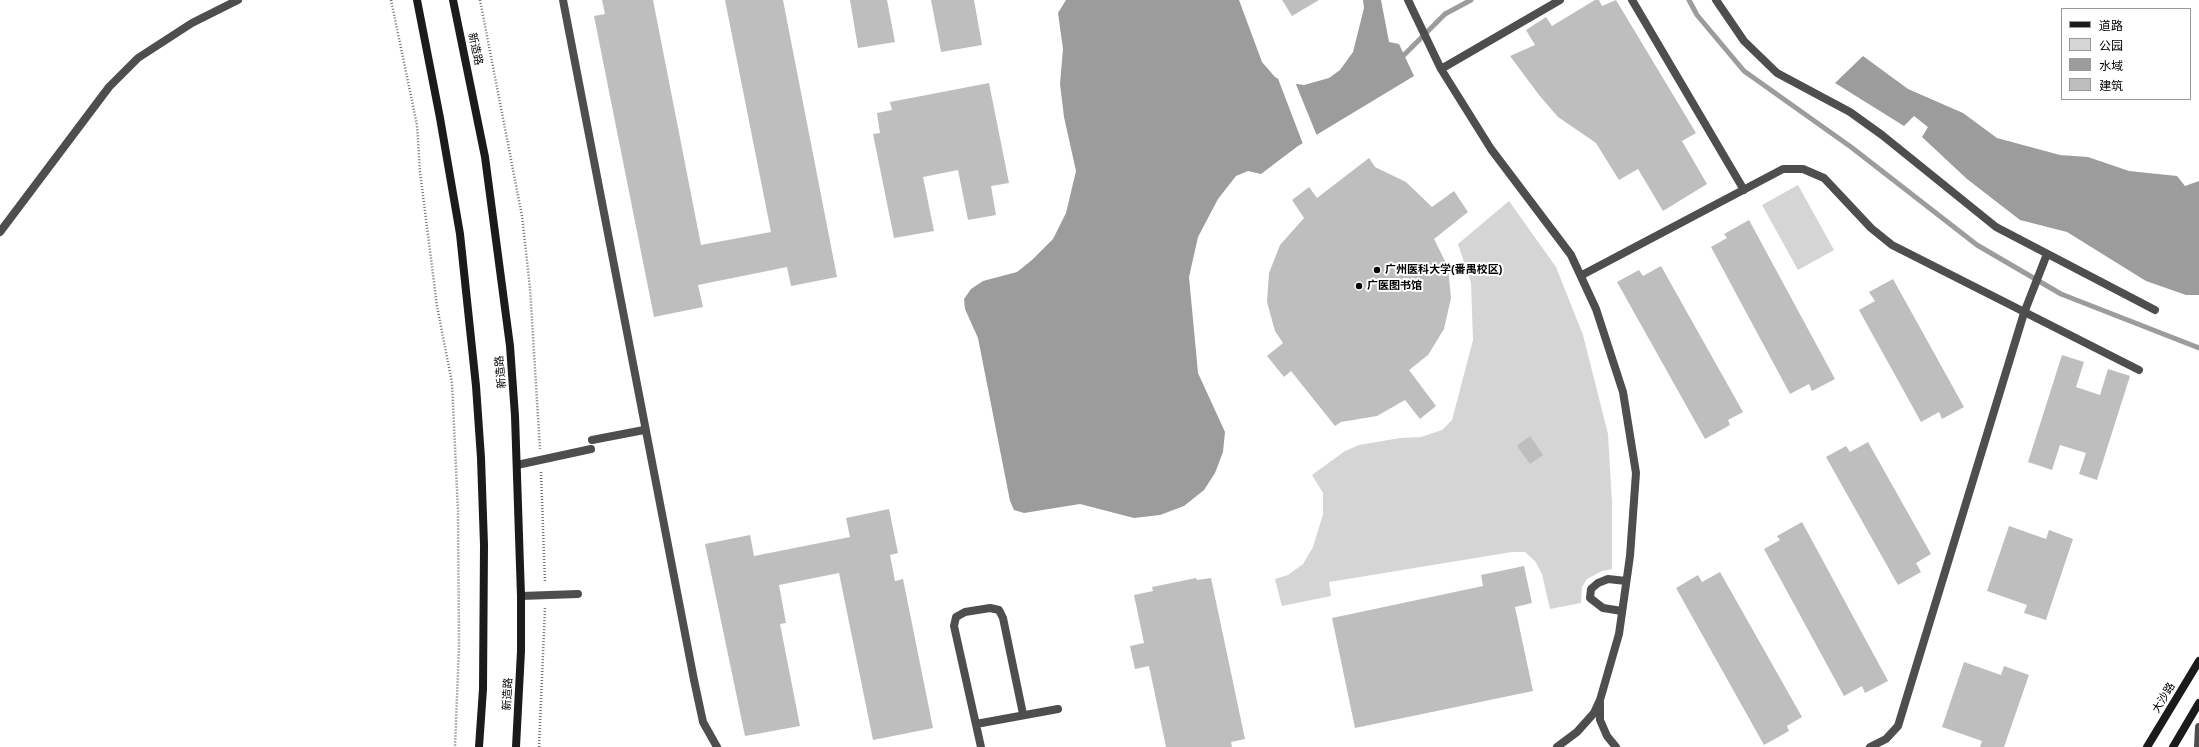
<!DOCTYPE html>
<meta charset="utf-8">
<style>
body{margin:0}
#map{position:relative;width:2199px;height:747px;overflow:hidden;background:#fff;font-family:Helvetica,"Noto Sans SC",sans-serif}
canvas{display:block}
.legend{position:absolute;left:2061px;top:8px;width:130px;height:92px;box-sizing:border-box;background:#fff;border:1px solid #999;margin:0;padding:5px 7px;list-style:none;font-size:12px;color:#000}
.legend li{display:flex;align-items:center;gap:8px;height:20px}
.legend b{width:20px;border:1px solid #999}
</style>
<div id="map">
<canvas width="2199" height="747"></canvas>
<ul class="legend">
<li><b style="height:5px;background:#1b1b1b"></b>道路</li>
<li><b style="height:11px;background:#d5d5d5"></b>公园</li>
<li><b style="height:11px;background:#9c9c9c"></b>水域</li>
<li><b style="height:11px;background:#bebebe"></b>建筑</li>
</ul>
</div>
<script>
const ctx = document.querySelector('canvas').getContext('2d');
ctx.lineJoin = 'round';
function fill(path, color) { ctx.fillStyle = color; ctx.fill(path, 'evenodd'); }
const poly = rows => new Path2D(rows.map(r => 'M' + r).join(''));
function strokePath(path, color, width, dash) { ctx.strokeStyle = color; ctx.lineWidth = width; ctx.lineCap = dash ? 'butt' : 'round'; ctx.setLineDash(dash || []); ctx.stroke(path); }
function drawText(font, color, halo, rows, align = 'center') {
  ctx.font = font + ' Helvetica,"Noto Sans SC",sans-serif'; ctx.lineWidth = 4; ctx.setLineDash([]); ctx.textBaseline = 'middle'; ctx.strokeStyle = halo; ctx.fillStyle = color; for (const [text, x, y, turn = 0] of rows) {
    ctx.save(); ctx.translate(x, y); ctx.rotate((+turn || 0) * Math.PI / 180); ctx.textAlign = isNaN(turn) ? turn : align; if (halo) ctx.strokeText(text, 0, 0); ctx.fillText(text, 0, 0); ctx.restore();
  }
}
const green = poly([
 [1798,185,1834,250,1798,270,1762,205],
 [1509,201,1556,267,1583,335,1608,434,1612,503,1612,569,1602,571,1587,579,1582,587,1581,603,1550,609,1542,574,1535,561,1525,552,1512,552,1329,582,1331,596,1282,606,1275,579,1288,575,1303,564,1313,547,1323,514,1323,493,1312,475,1345,451,1359,445,1400,438,1421,437,1442,430,1452,420,1473,340,1471,283,1458,244]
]);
const water = poly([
 [1066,0,1239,0,1262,62,1275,77,1284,82,1304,85,1329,78,1340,70,1353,52,1364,8,1363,0,1381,0,1389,42,1399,44,1414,76,1298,146,1261,174,1248,171,1236,176,1218,199,1198,237,1189,277,1198,373,1225,432,1223,452,1215,473,1204,490,1184,506,1160,515,1134,518,1080,504,1024,513,1014,510,1010,501,978,338,965,309,964,299,971,289,983,281,1017,272,1032,260,1053,239,1066,213,1076,171,1064,117,1060,84,1063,49,1058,13],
 [1863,56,1908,89,1963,113,1997,138,2060,155,2088,157,2129,171,2177,176,2185,186,2199,181,2199,295,2186,295,2146,281,2067,232,2020,220,1967,179,1922,137,1928,127,1914,116,1904,126,1835,83]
]);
const pier = poly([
 [1277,76,1284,80,1295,82,1317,136,1303,144]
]);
const stream = poly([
 [1689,0,1697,15,1744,71,1851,147,1977,245,2061,294,2199,348],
 [1404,55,1445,14,1471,0]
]);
const building = poly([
 [602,0,653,0,701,245,771,232,725,0,783,0,837,277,791,286,787,267,698,285,703,307,654,317,594,16,605,14],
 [850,0,887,0,895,42,858,48],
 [931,0,974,0,982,45,941,52],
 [1282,0,1319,0,1292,16],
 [1595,0,1599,0,1602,6,1616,0,1696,133,1682,141,1707,184,1663,211,1638,169,1619,180,1596,143,1558,117,1539,95,1510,56,1535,45,1526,30,1546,17,1552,26],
 [989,83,1009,183,991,186,996,215,968,220,958,170,923,177,934,231,894,238,873,134,880,133,877,113,892,110,890,102],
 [1369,158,1375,167,1406,182,1432,207,1454,191,1468,212,1434,239,1448,267,1451,298,1444,329,1428,355,1409,370,1436,406,1420,419,1405,400,1377,416,1341,422,1335,426,1291,371,1284,377,1267,356,1283,343,1275,331,1267,302,1269,273,1280,245,1304,218,1292,200,1309,187,1317,198],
 [1749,220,1835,379,1812,391,1809,384,1790,394,1711,247,1727,238,1724,234],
 [1661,266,1743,412,1728,420,1730,425,1705,439,1617,282,1639,270,1643,276],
 [1893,279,1964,407,1942,419,1939,412,1921,422,1859,310,1875,301,1869,292],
 [2062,355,2084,362,2076,387,2100,395,2108,369,2130,376,2097,480,2079,474,2086,453,2060,445,2052,470,2028,462],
 [1530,436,1543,455,1530,464,1517,446],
 [1868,442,1931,554,1916,563,1921,572,1898,585,1826,457,1846,446,1850,452],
 [889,509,898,553,890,555,895,581,903,579,933,728,873,740,839,573,779,585,786,623,780,624,800,726,745,736,705,544,750,535,754,556,850,537,846,518],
 [1802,522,1888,681,1865,693,1862,686,1844,696,1764,549,1780,540,1777,536],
 [2009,526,2046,539,2049,530,2073,539,2046,620,2024,613,2027,605,1987,591],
 [1524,566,1532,603,1515,607,1533,691,1355,728,1332,618,1483,586,1481,575],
 [1720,572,1802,717,1787,726,1789,731,1764,745,1676,588,1698,575,1702,582],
 [1196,578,1197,580,1211,578,1245,739,1231,742,1232,747,1166,747,1149,666,1135,669,1130,646,1144,643,1134,595,1153,591,1152,587],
 [1964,662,2001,675,2004,666,2029,675,2004,747,1980,747,1982,741,1942,727]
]);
const path = poly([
 [391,0,417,125,420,172,437,306,452,383,458,511,459,647,455,747],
 [480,0,522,216,530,288,540,449],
 [541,472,545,583],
 [539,747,545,608]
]);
const lane = poly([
 [517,465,591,449],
 [521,596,578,594]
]);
const street = poly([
 [563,0,694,680,703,722,717,747],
 [1408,0,1441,69,1491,149,1571,255,1596,309,1623,392,1636,473,1630,556,1619,634,1600,700,1594,713,1577,732,1557,747],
 [1632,0,1744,190],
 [1716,0,1744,41,1777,73,1850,112,1882,135,1996,227,2155,310],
 [1441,69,1560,0],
 [0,232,109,87,138,58,192,23,238,0],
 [1582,275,1783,169,1803,169,1824,178,1871,228,1892,245,2139,370],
 [592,440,644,430],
 [1622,611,1603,608,1590,598,1591,589,1598,583,1608,579,1626,581],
 [1600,703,1600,720,1607,736,1616,747],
 [976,724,1058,709],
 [981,747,954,626,956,617,965,612,990,608,999,610,1003,618,1023,714],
 [1870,747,1886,739,1898,726,2024,313,2047,254],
 [2198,747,2199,727]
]);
const secondary = poly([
 [417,0,440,118,460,234,476,386,481,458,484,545,483,689,479,747],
 [453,0,485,157,510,346,515,416,521,596,521,651,516,747],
 [2147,747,2199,661],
 [2173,747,2199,703]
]);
const markers = [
 [1377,270,4,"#000"],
 [1359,286,4,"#000"]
];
const streetNames = [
 ["新造路",475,49,78],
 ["新造路",501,372,-95],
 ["新造路",508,694,-87],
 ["大沙路",2164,698,-59]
];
const poiNames = [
 ["广州医科大学(番禺校区)",1385,270],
 ["广医图书馆",1367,286]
];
fill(green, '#d5d5d5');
fill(water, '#9c9c9c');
fill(pier, '#fff');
strokePath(stream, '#9c9c9c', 5);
fill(building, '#bebebe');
strokePath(path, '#707070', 2.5, [1, 2]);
strokePath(lane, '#4e4e4e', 8);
strokePath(street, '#4e4e4e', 8);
strokePath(secondary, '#1b1b1b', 8);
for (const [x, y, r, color] of markers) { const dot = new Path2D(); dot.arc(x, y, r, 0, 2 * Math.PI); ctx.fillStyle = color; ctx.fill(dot); strokePath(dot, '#fff', 1.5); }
drawText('11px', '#000', '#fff', streetNames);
drawText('bold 11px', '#000', '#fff', poiNames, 'left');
</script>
